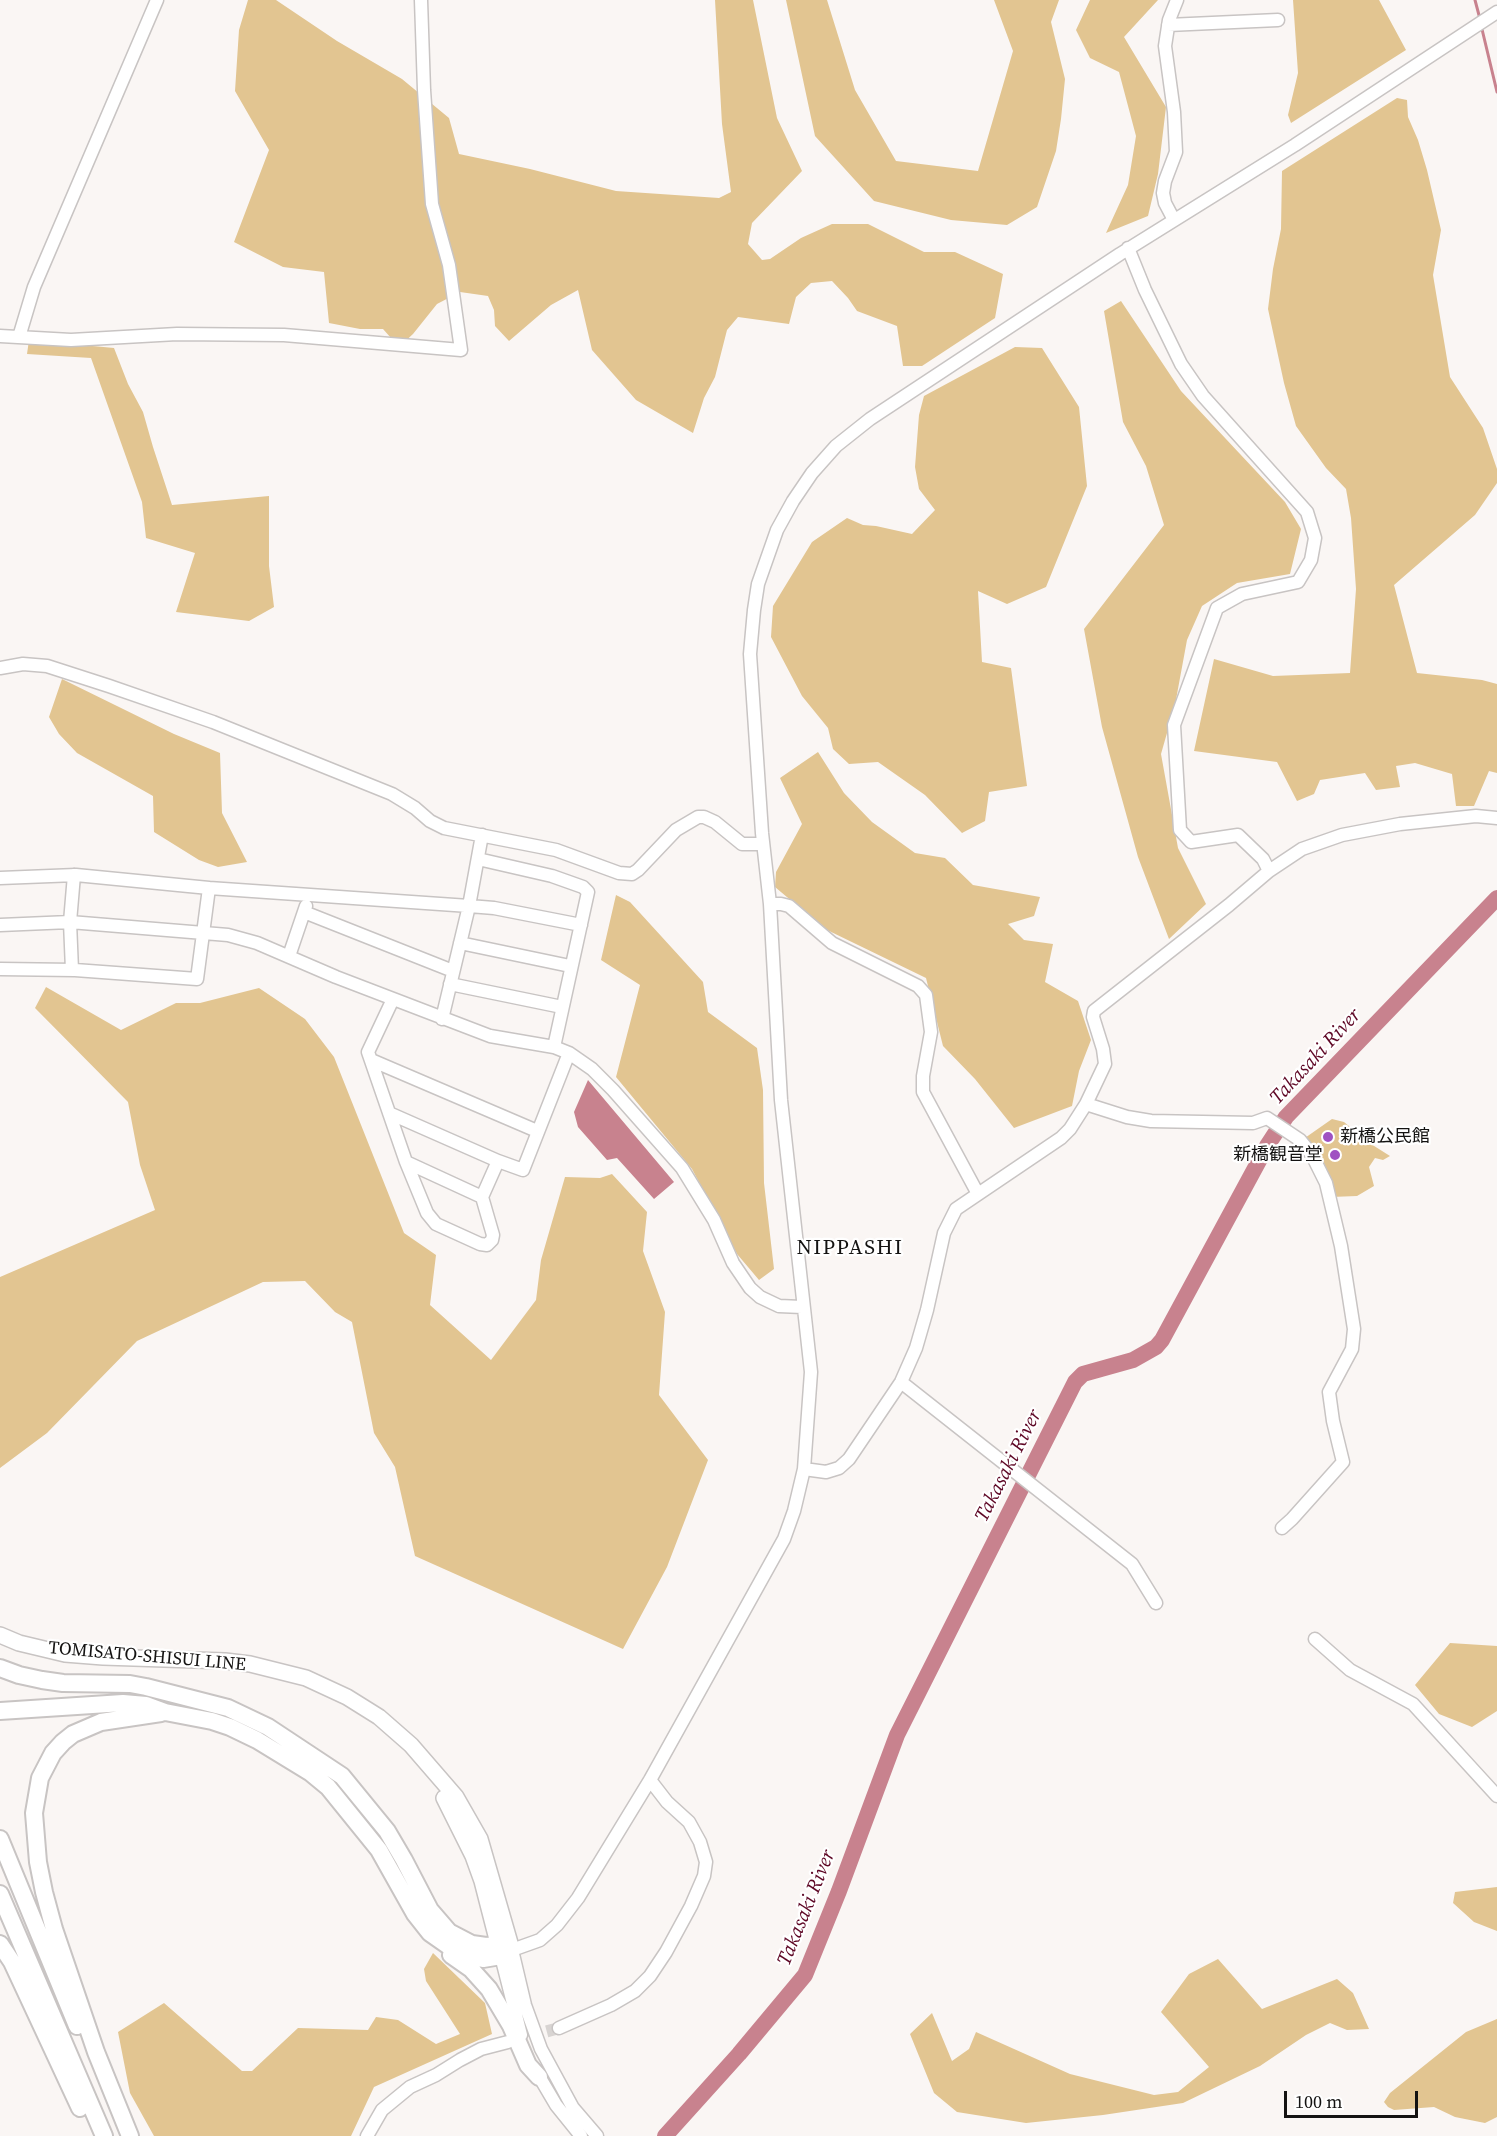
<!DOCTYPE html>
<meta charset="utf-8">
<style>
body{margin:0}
#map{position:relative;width:1497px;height:2136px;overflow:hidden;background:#faf6f4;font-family:"Source Serif 4",serif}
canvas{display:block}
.scale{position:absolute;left:1284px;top:2091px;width:134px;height:27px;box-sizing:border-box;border:3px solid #141312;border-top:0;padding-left:8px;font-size:18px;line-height:21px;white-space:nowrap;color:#141312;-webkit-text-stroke:4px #fff;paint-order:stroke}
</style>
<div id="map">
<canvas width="1497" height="2136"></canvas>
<div class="scale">100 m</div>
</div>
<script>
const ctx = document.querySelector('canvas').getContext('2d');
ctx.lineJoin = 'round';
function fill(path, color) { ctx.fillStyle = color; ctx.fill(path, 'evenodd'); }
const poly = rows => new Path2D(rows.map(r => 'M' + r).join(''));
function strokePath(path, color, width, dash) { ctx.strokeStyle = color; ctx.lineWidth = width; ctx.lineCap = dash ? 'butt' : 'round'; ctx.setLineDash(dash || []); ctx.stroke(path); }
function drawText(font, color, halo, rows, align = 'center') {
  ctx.font = font + ' "Source Serif 4","Noto Sans JP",serif'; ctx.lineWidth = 4.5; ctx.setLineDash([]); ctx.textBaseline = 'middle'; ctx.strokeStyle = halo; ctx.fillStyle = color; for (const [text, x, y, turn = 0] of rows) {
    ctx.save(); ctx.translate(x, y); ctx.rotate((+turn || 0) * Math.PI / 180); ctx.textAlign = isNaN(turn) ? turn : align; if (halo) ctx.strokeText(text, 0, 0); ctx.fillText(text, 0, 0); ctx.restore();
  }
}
const green = poly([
 [248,0,276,0,337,41,402,79,449,118,459,154,530,169,616,191,719,198,731,192,722,124,715,0,753,0,777,118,802,171,752,223,748,244,762,260,770,259,801,238,832,224,868,224,924,252,955,252,1003,274,995,318,922,366,903,366,897,326,857,311,848,298,832,281,811,283,796,297,789,324,738,317,727,330,715,377,704,398,693,433,636,400,592,350,578,290,551,305,509,341,495,326,494,310,488,296,460,292,437,304,413,334,399,347,383,329,360,329,329,323,324,272,283,267,234,242,269,150,235,91,239,30],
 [786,0,827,0,855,90,896,161,978,171,1013,51,994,0,1059,0,1051,22,1065,79,1061,119,1056,151,1037,207,1007,225,951,220,874,201,815,136],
 [1090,0,1158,0,1124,37,1166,107,1158,174,1148,216,1106,233,1128,185,1136,136,1119,72,1090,58,1076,30],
 [1293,0,1379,0,1406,50,1291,123,1288,115,1298,73],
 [1397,98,1407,100,1408,117,1418,140,1427,170,1441,230,1433,275,1450,377,1483,428,1497,469,1497,483,1475,515,1394,585,1417,673,1482,680,1497,684,1497,773,1489,771,1474,806,1456,806,1452,774,1415,763,1396,766,1400,787,1376,790,1365,773,1320,780,1314,794,1297,801,1277,762,1194,751,1214,659,1273,676,1350,673,1356,589,1351,518,1346,489,1326,468,1296,426,1284,383,1268,309,1273,269,1281,229,1282,171],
 [1121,301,1181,391,1285,502,1301,529,1290,574,1237,583,1202,606,1187,640,1175,705,1161,754,1178,848,1206,904,1169,939,1138,857,1102,727,1084,629,1164,525,1146,466,1123,422,1104,311],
 [29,340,114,348,128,384,143,412,153,447,172,505,269,496,269,566,274,607,249,621,176,612,195,553,146,538,142,502,91,358,27,354],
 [1015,347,1042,348,1079,407,1087,486,1046,587,1007,604,978,591,982,662,1011,668,1027,786,989,792,985,821,962,833,925,795,878,762,849,764,833,749,828,728,802,696,771,637,773,606,812,542,847,518,863,525,876,526,912,534,935,510,919,489,915,467,919,415,924,396],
 [62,679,174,734,220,753,222,813,247,862,218,867,199,860,154,832,153,796,77,753,59,734,49,717],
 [818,752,844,793,872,822,915,853,945,858,973,885,1040,897,1034,916,1008,924,1024,940,1053,944,1045,982,1078,1001,1091,1040,1079,1071,1072,1106,1014,1128,975,1079,943,1046,926,978,825,929,775,887,776,872,802,824,780,778],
 [616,895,630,902,703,982,708,1012,757,1048,763,1090,764,1183,774,1269,759,1280,737,1254,692,1169,616,1077,640,985,601,960],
 [46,987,121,1030,176,1003,200,1003,259,988,305,1019,334,1057,404,1233,436,1255,430,1305,491,1360,536,1300,541,1260,565,1177,600,1178,612,1174,647,1212,643,1251,665,1312,659,1395,708,1460,667,1567,623,1649,415,1556,395,1467,374,1433,352,1322,335,1312,305,1281,263,1282,137,1341,47,1433,0,1468,0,1277,155,1210,140,1165,128,1102,35,1008],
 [1332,1119,1344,1122,1371,1144,1390,1156,1383,1160,1375,1158,1369,1167,1374,1186,1357,1196,1331,1197,1302,1140],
 [1450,1643,1497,1646,1497,1711,1472,1727,1439,1714,1415,1685],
 [1497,1887,1497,1931,1474,1922,1453,1903,1455,1892],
 [433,1953,485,2003,492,2034,374,2087,351,2136,154,2136,130,2093,118,2032,164,2003,242,2071,252,2071,298,2028,368,2030,376,2017,398,2020,436,2044,460,2034,426,1981,424,1969],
 [1218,1959,1262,2009,1337,1979,1353,1993,1369,2029,1347,2030,1330,2023,1306,2035,1260,2066,1183,2103,1103,2115,1026,2123,957,2112,934,2093,910,2034,932,2013,952,2061,969,2049,976,2032,1070,2074,1154,2095,1178,2092,1209,2067,1161,2012,1189,1974],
 [1497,2019,1497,2117,1485,2123,1455,2117,1434,2107,1394,2110,1388,2107,1384,2102,1390,2093,1466,2032]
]);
const water = poly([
 [588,1080,674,1182,654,1199,617,1158,607,1160,578,1127,574,1112]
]);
const stream = poly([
 [1475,0,1480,19],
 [1481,25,1497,92]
]);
const river = poly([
 [665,2136,739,2054,805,1975,839,1891,897,1735,1075,1382,1083,1374,1133,1360,1156,1347,1162,1340,1267,1146,1286,1117,1497,898]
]);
const minorTunnel = poly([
 [512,2041,559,2028]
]);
const minor = poly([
 [1168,25,1278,20],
 [1174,220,1165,203,1163,193,1165,181,1176,152,1174,112,1165,46,1169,20,1177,0],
 [1128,248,1145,290,1181,364,1203,396,1307,512,1315,538,1311,560,1298,582,1242,594,1217,608,1174,725,1180,830,1191,842,1238,835,1263,859,1269,871],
 [0,336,71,340,177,334,284,335,461,350,449,265,432,204,424,90,421,0],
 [19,337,34,287,157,0],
 [0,668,23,664,47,666,109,686,213,722,392,794,415,808,430,821,444,828,556,850,619,873,632,874,638,870,676,830,698,817,704,817,715,822,742,844,763,844],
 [478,859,552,876,583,887,588,892,554,1047],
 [0,878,76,875,209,888,469,906,494,908,581,925],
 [770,904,781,904,789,906,832,943,918,986,926,995,931,1032,923,1076,923,1092,978,1194],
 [304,912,453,971],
 [0,925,70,922,228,935,257,943,336,977,490,1036,554,1047,569,1053,592,1069,613,1090,682,1168,714,1220,733,1263,750,1288,760,1297,779,1306,802,1307],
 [460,943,570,966],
 [289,956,306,906],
 [0,969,75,970,197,979,209,888],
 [72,970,70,922,74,875],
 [450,984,562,1007],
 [393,999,368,1052,406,1162,427,1213,436,1224,480,1244,487,1245,492,1240,493,1235,482,1197,498,1161,523,1170,569,1053],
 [442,1019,469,906,482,835],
 [371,1060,537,1131],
 [1086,1104,1127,1117,1151,1121,1253,1123,1267,1118,1300,1140,1312,1155,1326,1183,1341,1246,1354,1329,1352,1349,1329,1392,1333,1421,1343,1462,1292,1519,1282,1528],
 [389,1113,498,1161],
 [406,1162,482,1197],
 [901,1382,1132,1564,1156,1603],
 [804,1469,826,1472,839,1468,849,1459,901,1382,916,1348,927,1310,944,1233,956,1209,1061,1138,1070,1129,1086,1104,1105,1064,1103,1049,1093,1017,1094,1011,1229,905,1269,871,1302,849,1342,835,1400,824,1476,816,1497,818],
 [1315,1639,1350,1670,1413,1704,1497,1796],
 [512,1950,525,2005,541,2049,573,2108,597,2136],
 [559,2028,611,2005,635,1991,650,1976,666,1952,691,1906,704,1876,706,1862,700,1842,689,1822,667,1802,650,1780],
 [521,2035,501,1956,512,1950,540,1940,557,1925,578,1898,650,1780,784,1539,794,1511,804,1469,811,1372,781,1100,770,904,762,833,750,654,754,610,758,584,777,530,793,501,812,473,836,446,870,419,1120,254,1295,145,1497,12],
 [536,2071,556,2105,581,2136],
 [367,2136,382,2110,410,2087,436,2075,460,2060,481,2049,508,2042]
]);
const major = poly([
 [0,1635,19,1643,65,1654,103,1657,225,1661,250,1664,306,1678,347,1697,379,1717,411,1745,456,1797,480,1839,512,1950],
 [444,1798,473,1856,482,1881,501,1955]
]);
const highway = poly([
 [0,1668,19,1675,42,1680,63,1683,130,1684,146,1687,228,1708,268,1727,342,1776,387,1831,404,1860,430,1910,449,1932,472,1944,486,1946,498,1945],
 [0,1711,123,1703,146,1705,165,1712,212,1721,230,1727,257,1740,311,1773,328,1787,379,1850,415,1914,430,1933,450,1947,464,1955,483,1959,501,1956],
 [0,1839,77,2026],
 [0,1894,104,2136],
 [0,1944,12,1962,80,2108],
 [451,1955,471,1969,489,1989,511,2026,528,2065,539,2077],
 [130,2136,96,2052,54,1929,44,1892,38,1862,34,1813,40,1778,53,1753,63,1742,73,1734,101,1722,161,1713]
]);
const markers = [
 [1328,1137,6,"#9f51c2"],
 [1335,1155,6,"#9f51c2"]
];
const poiNames = [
 ["新橋公民館",1340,1137],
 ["新橋観音堂",1323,1155,"right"]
];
const streetNames = [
 ["TOMISATO-SHISUI LINE",147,1657,5]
];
const waterNames = [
 ["Takasaki River",1316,1057,-47],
 ["Takasaki River",1009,1466,-63],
 ["Takasaki River",807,1908,-68]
];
const quarterNames = [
 ["NIPPASHI",850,1249]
];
fill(green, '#e2c591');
fill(water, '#c8828e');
strokePath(stream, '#c8828e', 3);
strokePath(river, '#c8828e', 16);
strokePath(minorTunnel, '#d8d4d2', 12, [12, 6]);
strokePath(minor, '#c8c4c3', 15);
strokePath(major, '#c8c4c3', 18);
strokePath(highway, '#c8c4c3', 20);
strokePath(minor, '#fff', 12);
strokePath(major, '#fff', 15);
strokePath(highway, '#fff', 16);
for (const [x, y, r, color] of markers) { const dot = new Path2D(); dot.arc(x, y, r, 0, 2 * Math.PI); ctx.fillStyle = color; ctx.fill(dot); strokePath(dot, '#fff', 2); }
drawText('18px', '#141312', '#fff', poiNames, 'left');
drawText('18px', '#141312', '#fff', streetNames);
drawText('italic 20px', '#5e0725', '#fff', waterNames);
ctx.letterSpacing = '1.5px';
drawText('21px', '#141312', '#fff', quarterNames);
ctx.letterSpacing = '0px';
</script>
